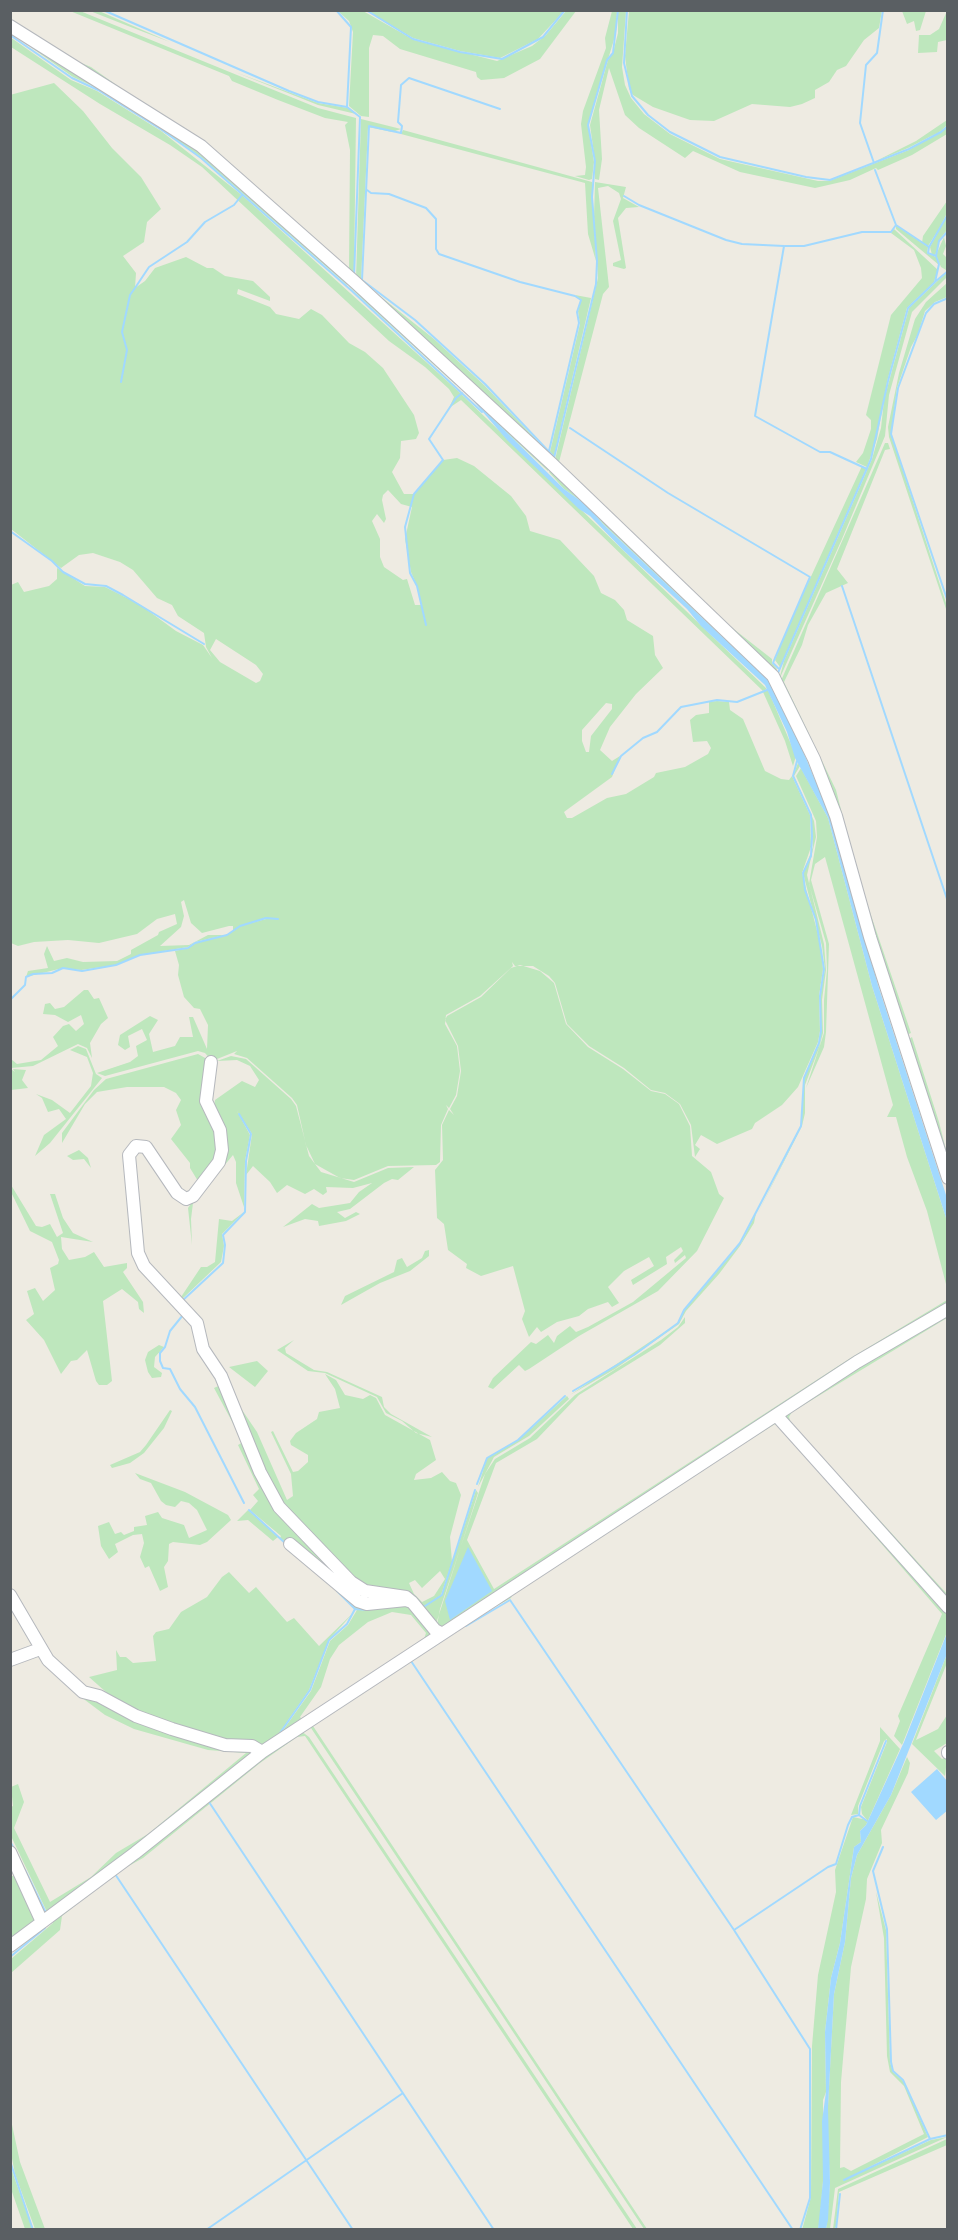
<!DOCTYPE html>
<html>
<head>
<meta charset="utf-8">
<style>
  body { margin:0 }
  #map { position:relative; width:958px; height:2240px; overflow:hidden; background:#eeebe2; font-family:Raleway,sans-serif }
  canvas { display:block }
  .frame { position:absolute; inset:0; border:12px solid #5a5f63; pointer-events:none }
</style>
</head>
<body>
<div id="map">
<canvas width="958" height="2240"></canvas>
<div class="frame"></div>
</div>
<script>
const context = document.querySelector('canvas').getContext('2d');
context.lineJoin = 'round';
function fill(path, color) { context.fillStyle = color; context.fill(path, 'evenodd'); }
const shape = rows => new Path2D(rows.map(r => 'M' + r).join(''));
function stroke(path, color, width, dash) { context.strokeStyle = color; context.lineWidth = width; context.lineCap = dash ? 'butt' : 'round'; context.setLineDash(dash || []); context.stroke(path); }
const green = shape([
  [882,10,879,28,864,40,846,66,837,70,829,82,815,90,815,98,802,104,790,107,752,104,714,121,690,120,653,107,633,95,629,89,625,56,629,11],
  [70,11,80,11,318,108,356,118,354,275,202,145,69,58,91,67,146,106,202,139,349,269,350,150,345,125,348,122,325,118,278,100,232,81,229,76],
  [90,11,99,11,170,42,128,26],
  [338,11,363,11,414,40,497,61,532,46,546,35,566,11,576,11,540,59,504,78,481,80,477,77,476,72,400,49,383,36,373,35,369,48,369,117,361,116,349,106,353,32,349,21],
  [367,11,564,11,538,39,500,58,460,51,413,38],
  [612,11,617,11,616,33,588,125,594,162,592,179,589,180,575,176,585,175,586,167,581,124,583,111,606,48,605,38],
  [618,11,626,11,622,67,625,85,631,98,644,114,670,134,720,159,818,181,829,181,909,150,947,127,947,134,912,155,878,170,876,168,850,180,815,188,740,172,693,151,685,158,639,128,625,115,609,68,599,110,602,159,599,180,595,179,595,161,590,125,608,60,613,53,618,33],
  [902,11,926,11,920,30,916,31,914,21,907,24],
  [947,11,947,40,938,42,937,52,918,53,919,35,930,35,939,29],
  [11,33,200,148,350,281,347,285,201,157,97,88,73,77],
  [10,37,71,80,97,91,161,131,243,196,457,390,767,689,763,691,461,400,449,408,454,397,449,389,425,367,389,341,202,167,170,145,100,104,11,47],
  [235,72,318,103,348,108,356,114,318,105],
  [54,83,83,111,112,148,141,177,161,209,147,222,144,242,123,256,136,273,135,288,145,281,155,268,186,257,207,268,213,268,225,276,253,281,270,297,270,301,238,289,237,294,270,307,276,314,299,319,311,309,322,315,349,343,365,352,383,368,414,415,419,433,416,439,401,441,400,458,392,472,404,494,414,494,443,460,457,458,474,466,511,496,526,516,530,531,560,540,594,576,601,593,615,600,624,610,627,620,653,636,655,655,663,668,636,694,610,727,600,750,612,761,620,756,612,777,568,809,564,812,567,818,572,818,607,798,626,794,654,777,656,773,685,767,708,754,711,748,707,741,693,742,690,720,696,715,709,713,709,702,717,701,729,702,730,710,743,719,765,771,781,779,789,780,792,776,810,815,811,847,802,873,821,946,823,969,819,996,820,1031,818,1042,798,1087,782,1105,755,1123,752,1129,717,1144,701,1135,695,1145,700,1149,695,1157,691,1125,680,1104,665,1093,651,1090,624,1068,589,1046,567,1024,555,983,549,976,533,966,515,966,512,962,513,966,480,996,446,1015,445,1024,457,1046,460,1071,456,1095,449,1108,446,1105,448,1109,441,1125,440,1162,436,1165,388,1166,354,1180,340,1178,315,1164,306,1145,297,1105,292,1098,247,1058,234,1054,237,1051,212,1061,205,1053,198,1051,105,1076,97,1073,130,1062,138,1056,136,1046,147,1040,142,1029,128,1036,130,1047,125,1050,118,1045,120,1035,150,1016,158,1020,149,1034,153,1052,175,1046,180,1037,193,1037,189,1017,193,1017,207,1049,208,1025,200,1009,194,1008,184,997,178,975,179,965,175,951,188,948,196,943,225,935,195,942,188,947,140,955,116,965,81,970,63,968,26,977,28,971,48,968,44,954,47,946,54,961,67,958,83,962,117,961,131,954,131,950,158,935,159,932,177,924,175,914,157,919,137,934,99,943,68,940,34,942,18,946,11,943,11,585,18,582,24,592,49,586,57,579,57,568,85,586,105,587,139,604,176,631,203,645,212,658,206,647,204,633,178,616,172,605,157,598,133,570,120,562,93,553,79,555,61,568,11,529,10,95],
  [388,490,401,504,412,507,405,539,411,572,417,586,421,605,415,605,407,579,403,580,384,567,380,557,380,539,372,521,377,514,384,523,386,519,382,500,383,495],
  [216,639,256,665,263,674,260,681,256,683,220,662,210,650],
  [606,703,612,704,612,709,591,736,589,752,586,752,582,741,582,730],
  [184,900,191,923,202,933,229,926,233,926,233,931,240,926,266,918,279,919,266,919,240,926,227,935,208,935,189,945,160,946,181,927,184,916,181,902],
  [361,119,401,129,392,132,368,127,361,281,434,339,484,385,553,457,356,278],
  [947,120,947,125,941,131,908,148,874,162,916,141],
  [403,130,592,182,596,261,588,234,585,183,401,134],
  [595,182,626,187,623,198,639,207,626,208,618,218,626,268,624,269,613,266,613,263,621,260,613,221,621,199,619,193,608,186,598,188,609,287,603,294,559,462,712,612,772,659,772,663,777,669,775,674,554,464,598,278,594,217],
  [947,201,947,213,939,229,928,246,922,243,923,236],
  [947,215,947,230,940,239,935,256,932,255,930,247],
  [896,225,928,247,927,253,936,257,939,265,896,229],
  [894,229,938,270,934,282,907,308,887,382,877,439,867,467,856,462,863,453,871,429,871,420,866,415,891,315,922,278,921,268,914,250,891,233],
  [944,237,946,246,943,254,947,258,946,270,941,267,936,255],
  [947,272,947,277,912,312,889,395,885,436,842,539,779,680,784,661,872,459,881,428,884,400,909,308],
  [352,282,550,466,548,471,492,419,468,392,455,384,363,300,349,286],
  [947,283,947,297,935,302,925,311,918,334,911,347,897,388,891,434,947,606,947,612,889,437,888,427,899,373,915,319,926,302],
  [575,295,591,298,554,456,550,452,580,324,578,311,581,300],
  [885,443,888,443,890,449,885,450,837,569,848,583,826,593,808,625,802,645,784,682,836,790,859,880,911,1033,904,1036,858,884,780,683],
  [862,466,866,469,780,667,775,660,790,622],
  [552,468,771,677,769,681,603,524,588,506,564,489,549,472],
  [768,690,796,756,793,766,785,741,763,692],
  [798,763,800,766,794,776,814,821,816,837,807,875,824,944,826,970,822,1000,823,1033,819,1048,805,1085,805,1113,802,1126,758,1213,801,1126,804,1078,820,1043,821,1031,820,996,825,969,822,946,803,873,813,847,811,815,793,776],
  [801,768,828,818,872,986,947,1221,947,1288,927,1211,907,1157,896,1117,887,1117,893,1105,825,857,815,864,811,880,829,944,826,1032,824,1047,806,1088,824,1033,824,1000,827,970,826,943,809,884,817,837,816,821,796,776],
  [520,965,540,971,554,983,566,1024,588,1047,623,1069,651,1091,665,1094,679,1104,690,1126,692,1156,711,1172,719,1194,724,1198,697,1251,658,1291,579,1336,529,1369,525,1371,519,1365,493,1389,488,1387,493,1378,531,1342,536,1344,548,1335,554,1343,557,1336,570,1326,576,1332,588,1327,633,1302,686,1258,685,1255,675,1263,674,1260,683,1251,681,1247,666,1257,667,1264,633,1285,631,1280,654,1266,649,1257,624,1271,608,1287,619,1303,612,1307,608,1302,588,1309,579,1316,557,1322,541,1332,537,1327,529,1337,522,1319,525,1311,513,1266,481,1276,466,1268,467,1264,448,1250,444,1224,437,1218,435,1170,443,1160,442,1125,449,1110,454,1115,450,1109,457,1096,461,1071,458,1046,445,1020,447,1016,481,997,511,968],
  [84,990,88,990,94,999,99,998,108,1018,101,1024,90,1043,92,1058,87,1048,78,1044,33,1066,11,1068,11,1059,17,1064,41,1060,58,1046,53,1037,63,1026,69,1024,76,1031,84,1024,81,1015,68,1022,55,1015,43,1014,45,1004,50,1003,55,1009,64,1007],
  [912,1037,939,1122,947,1154,947,1167,906,1041],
  [78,1046,86,1049,96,1074,102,1078,50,1143,35,1156,44,1135,66,1119,59,1109,48,1112,42,1098,36,1094,52,1100,70,1113,91,1086,93,1073,87,1057,70,1050],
  [198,1054,207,1059,205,1092,220,1150,201,1186,190,1168,190,1163,171,1139,181,1125,176,1110,181,1100,176,1093,164,1087,127,1087,97,1092,85,1104,62,1143,62,1133,94,1090,106,1079],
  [231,1056,246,1059,291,1099,296,1106,309,1156,321,1172,354,1182,388,1168,414,1167,398,1180,392,1179,384,1183,350,1209,337,1212,345,1218,356,1212,360,1214,346,1221,319,1226,318,1221,305,1219,283,1227,312,1204,319,1208,350,1203,359,1192,372,1183,353,1188,326,1187,327,1192,323,1195,314,1189,305,1194,287,1185,277,1193,270,1182,253,1166,246,1175,252,1134,237,1111,250,1135,245,1161,244,1207,236,1183,236,1162,233,1155,193,1203,191,1219,192,1245,188,1208,220,1162,209,1093,214,1106,215,1100,242,1081,255,1087,259,1080,250,1066,237,1060,217,1061],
  [11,1069,15,1072,13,1069,26,1070,22,1080,28,1088,11,1090],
  [79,1150,88,1158,91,1168,84,1159,73,1160,67,1156],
  [11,1185,36,1226,42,1227,50,1224,57,1237,63,1233,50,1194,55,1194,63,1218,73,1233,93,1242,61,1237,62,1249,69,1260,85,1257,94,1252,104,1267,127,1263,127,1268,123,1272,143,1302,144,1313,139,1309,138,1302,122,1289,103,1301,112,1381,107,1385,99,1385,96,1381,87,1350,77,1360,71,1361,61,1374,44,1340,26,1320,34,1314,27,1291,35,1288,43,1301,55,1290,50,1268,58,1264,59,1260,52,1242,30,1231,11,1192],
  [244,1212,222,1234,224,1246,221,1262,181,1300,200,1317,197,1321,179,1300,201,1267,207,1267,215,1262,219,1219,232,1221],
  [756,1213,754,1223,740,1246,719,1274,686,1311,679,1324,615,1369,570,1395,678,1323,684,1310,741,1243],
  [429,1250,429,1256,410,1271,380,1283,341,1305,345,1296,394,1272,397,1260,402,1258,407,1267,422,1258,425,1251],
  [947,1300,947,1306,440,1628,437,1625,440,1609,485,1474,495,1459,530,1438,575,1395,661,1340,678,1327,685,1317,685,1323,660,1345,579,1395,537,1439,496,1463,467,1540,494,1589,849,1359],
  [947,1312,947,1318,792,1412,789,1417,791,1423,947,1594,947,1600,786,1417,786,1413],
  [294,1340,285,1348,286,1353,314,1370,327,1372,382,1397,384,1407,391,1414,432,1437,416,1433,402,1421,386,1413,377,1397,325,1373,308,1371,277,1350],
  [159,1345,164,1347,155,1357,154,1367,162,1373,161,1377,152,1378,148,1372,145,1360,148,1352],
  [257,1361,268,1371,255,1387,229,1367],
  [224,1370,240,1407,257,1432,287,1500,293,1496,291,1474,271,1432,273,1431,293,1472,298,1471,308,1462,308,1455,291,1445,290,1441,296,1433,317,1419,319,1412,340,1408,335,1389,325,1374,336,1380,345,1395,363,1399,370,1395,376,1398,385,1415,430,1440,436,1460,416,1474,414,1480,431,1478,442,1472,450,1481,456,1483,461,1495,450,1537,452,1562,441,1595,425,1606,442,1595,476,1490,478,1493,435,1627,423,1610,365,1590,280,1506,220,1373],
  [440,1571,445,1579,434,1596,422,1602,414,1594,409,1583,415,1580,422,1588],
  [223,1384,258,1473,287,1518,350,1584,364,1592,405,1598,408,1600,367,1603,359,1600,282,1538,358,1602,367,1605,406,1601,412,1603,434,1633,431,1638,263,1749,253,1744,235,1745,215,1740,137,1714,116,1703,115,1700,89,1677,117,1670,116,1650,120,1657,126,1657,133,1663,156,1661,153,1636,156,1632,169,1629,181,1612,207,1597,222,1577,229,1572,249,1593,256,1587,287,1622,294,1618,319,1646,354,1612,329,1640,309,1690,280,1732,281,1733,311,1691,330,1641,348,1625,357,1610,374,1610,401,1604,413,1608,401,1602,374,1609,355,1609,286,1543,280,1538,281,1536,250,1510,258,1501,253,1495,259,1489,238,1445,243,1442,214,1388],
  [392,1612,411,1615,426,1633,424,1639,302,1719,300,1717,321,1687,330,1659,339,1645,368,1622],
  [567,1396,569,1399,529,1436,494,1457,478,1487,487,1458,518,1440],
  [170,1410,172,1411,164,1428,144,1453,130,1463,112,1468,110,1465,140,1452,146,1445],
  [774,1421,783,1425,947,1611,947,1632,902,1745,894,1736,900,1721,898,1716,942,1614,779,1425,775,1424,709,1466,707,1463],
  [701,1467,704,1470,512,1595,511,1598,453,1630,313,1726,647,2229,644,2229,309,1725,311,1723],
  [135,1473,185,1492,228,1515,231,1520,207,1542,200,1545,173,1542,169,1544,168,1561,164,1567,168,1587,160,1591,149,1566,145,1568,140,1557,144,1543,142,1534,133,1535,115,1544,118,1552,109,1559,101,1546,98,1526,109,1522,115,1534,121,1532,124,1535,134,1531,134,1527,147,1525,145,1516,158,1512,162,1518,184,1525,189,1538,207,1530,197,1510,189,1503,181,1501,175,1507,166,1505,161,1501,151,1483,140,1479],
  [248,1510,278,1537,273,1541,248,1520,237,1521],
  [35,1652,45,1661,119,1709,257,1750,42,1919,11,1850,11,1844,45,1914,47,1912,11,1836,11,1807,13,1806,11,1787,18,1784,24,1802,14,1828,50,1902,91,1877,116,1853,148,1834,246,1753,208,1750,134,1729,105,1715,77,1694,52,1672],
  [947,1654,947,1663,916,1740,938,1729,947,1715,947,1743,934,1751,942,1759,946,1757,947,1759,945,1776,912,1744],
  [880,1727,900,1749,866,1825,860,1831,861,1842,854,1847,840,1943,831,1978,825,2032,826,2092,823,2100,823,2181,820,2219,818,2229,802,2230,811,2197,812,2046,818,1975,836,1892,835,1870,853,1817,867,1820,862,1814,861,1807,887,1742,887,1739,884,1741,858,1806,858,1814,851,1815,880,1741],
  [301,1731,309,1737,637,2229,633,2229,305,1736,297,1737,260,1763,143,1858,116,1873,62,1916,60,1930,11,1973,11,1959,53,1923,52,1919,258,1761],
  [907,1757,910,1763,908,1773,881,1830,882,1843,867,1879,866,1899,851,1967,841,2082,840,2168,844,2167,851,2171,924,2134,904,2086,890,2072,887,2056,884,1938,876,1892,886,1930,890,2062,893,2072,904,2082,928,2137,842,2181,931,2140,947,2137,835,2188,830,2229,826,2230,830,2183,827,2124,834,1994,845,1942,851,1878,857,1855,891,1795],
  [11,1876,15,1876,36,1919,11,1941],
  [11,2120,20,2162,45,2229,35,2229,15,2174,11,2153],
  [947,2139,947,2145,839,2192,836,2227,833,2229,838,2189],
  [11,2165,13,2174,33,2229,25,2229,11,2189]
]);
const water = shape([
  [464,390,564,489,588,506,603,524,769,681,790,720,833,823,878,985,947,1198,947,1221,872,986,828,818,795,758,787,732,765,685,701,626,687,609,623,550,590,516,579,509,507,440],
  [468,1547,492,1591,450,1620,445,1601],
  [947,1633,947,1654,891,1795,857,1855,851,1878,845,1942,834,1994,828,2108,830,2183,828,2220,826,2229,818,2229,823,2181,822,2121,826,2092,825,2032,831,1978,840,1943,854,1847,861,1842,860,1831,866,1825,904,1742],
  [937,1769,947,1781,948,1810,936,1820,911,1792]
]);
const stream = shape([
  [103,10,289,91,318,102,347,107],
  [336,10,351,27,347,107,360,117,354,277],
  [366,10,413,39,460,52,502,59,543,37,565,10],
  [627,10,624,63,632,96,648,115,670,132,720,157,806,177,830,180,909,149,941,132,948,126],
  [10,35,72,78,98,90,162,130,201,158,352,291,482,412],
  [500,109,409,78,401,85,398,122,402,126,401,133,369,126,362,280,415,320,485,384,554,457],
  [874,163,860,123,866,65,877,53,883,10],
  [875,170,896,225,929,247],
  [367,190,371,193,389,194,426,208,436,219,436,249,439,254,520,282,575,296,581,300,577,312,579,323,549,451],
  [624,196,639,205,726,240,742,244,784,246,755,416,820,452,830,452,867,469],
  [785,246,804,246,862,232,891,232,896,225],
  [936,256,939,241,948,231],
  [936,281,948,271],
  [948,298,934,304,926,313,898,388,891,434,948,602],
  [121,382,127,350,122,332,130,295,135,288,149,267,187,242,205,222,234,205,242,195],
  [570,428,668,493,810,577,775,658,773,663,778,668],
  [554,458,596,284,597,261,592,197,595,161,588,125,607,60,613,53,618,10],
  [10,531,52,561,63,572,85,584,106,586,123,595,204,644],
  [842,586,948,902],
  [426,625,417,586,410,573,405,527,414,494,443,460,429,439,456,398,462,393],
  [777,675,871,459,888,381,908,308,935,282,939,264,936,256,928,253,929,247,948,214],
  [612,774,621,756,643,738,657,732,681,707,717,700,737,702,767,690],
  [10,1000,25,985,26,977,33,974,52,973,63,968,82,971,116,965,140,955,188,948,195,943,227,935,240,926,266,918,278,919],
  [182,1301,223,1263,225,1245,223,1235,245,1212,246,1161,251,1134,239,1114],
  [183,1315,170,1331,165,1347,160,1353,160,1361,163,1368,170,1369,180,1389,195,1407,244,1503],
  [573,1391,634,1355,678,1323,684,1310,740,1243,801,1126,804,1078,819,1043,821,1031,820,996,824,969,816,920,805,890,803,873,811,856,812,836,811,815,793,776,797,761],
  [477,1484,487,1458,518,1440,565,1396],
  [249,1510,285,1543],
  [337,1591,355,1609,369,1610],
  [425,1606,442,1595,475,1490],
  [466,1626,510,1600,734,1930,810,2049,810,2198,800,2230],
  [434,1646,453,1632],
  [411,1661,793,2230],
  [280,1733,310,1690,329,1640,347,1624,355,1609],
  [209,1802,494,2230],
  [867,1821,859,1815,860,1806,886,1741],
  [10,1841,14,1849],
  [883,1847,873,1871,887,1929,891,2062,893,2071,903,2080,930,2139],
  [25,1870,46,1913],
  [115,1874,353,2230],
  [734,1930,828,1867,836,1864,848,1825,852,1817,859,1815],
  [10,1957,45,1928],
  [10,2161,33,2230],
  [844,2180,930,2139,948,2135],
  [206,2230,403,2093],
  [836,2230,840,2194]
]);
const minor = shape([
  [10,26,201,146,356,283,552,464,773,676,814,759,836,816,870,937,948,1178],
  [211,1062,206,1101,220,1130,222,1150,219,1162,193,1196,186,1199,177,1193,146,1147,136,1146,129,1155,138,1253,144,1266,197,1323,203,1349,221,1376,260,1472,279,1507,351,1582,365,1591,406,1597,412,1602],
  [776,1415,948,1607],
  [290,1544,358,1601,367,1604,406,1600,412,1602,435,1630,441,1633],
  [10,1595,48,1660,83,1692,99,1696,136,1716,172,1729,225,1745,252,1746,262,1752],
  [10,1660,40,1649],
  [948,1752,948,1753],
  [10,1852,42,1922],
  [10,1946,135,1853,262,1752,857,1362,948,1309]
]);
fill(green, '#bee7bd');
fill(water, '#a1d9ff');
stroke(stream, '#a1d9ff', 2);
stroke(minor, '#b5b8bd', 14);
stroke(minor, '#fff', 12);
</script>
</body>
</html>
